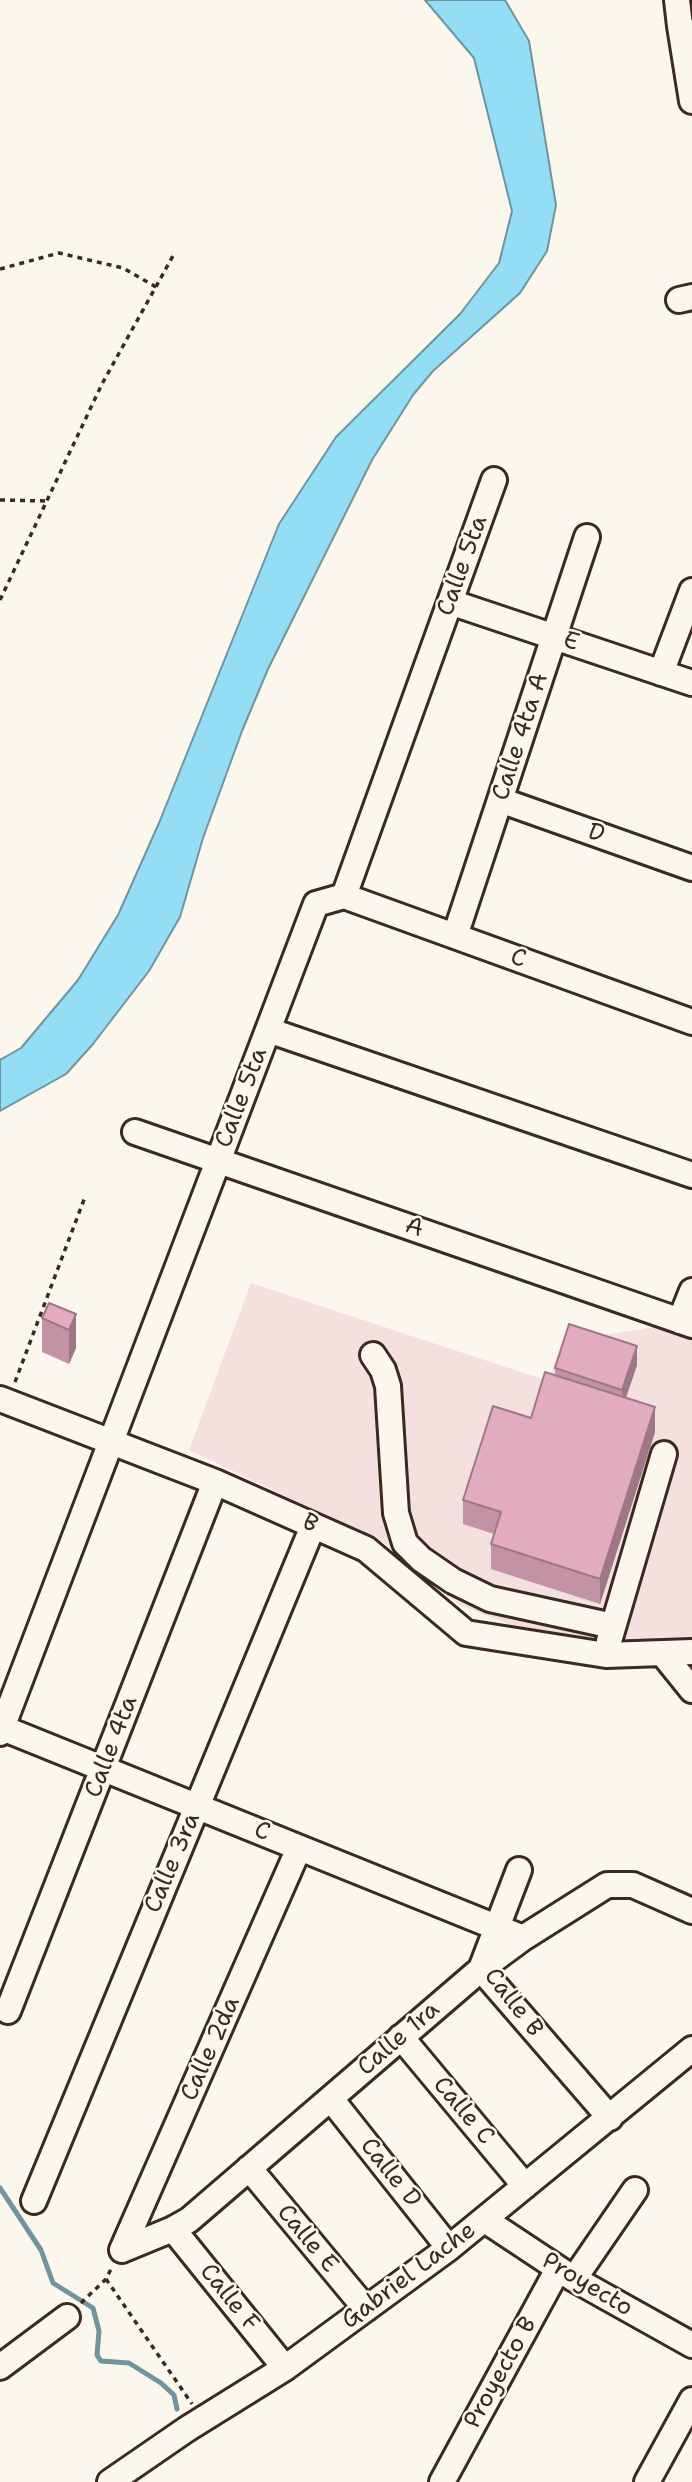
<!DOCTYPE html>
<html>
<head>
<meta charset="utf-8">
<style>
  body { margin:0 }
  canvas { display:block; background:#fbf7ec }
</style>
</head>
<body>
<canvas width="692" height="2482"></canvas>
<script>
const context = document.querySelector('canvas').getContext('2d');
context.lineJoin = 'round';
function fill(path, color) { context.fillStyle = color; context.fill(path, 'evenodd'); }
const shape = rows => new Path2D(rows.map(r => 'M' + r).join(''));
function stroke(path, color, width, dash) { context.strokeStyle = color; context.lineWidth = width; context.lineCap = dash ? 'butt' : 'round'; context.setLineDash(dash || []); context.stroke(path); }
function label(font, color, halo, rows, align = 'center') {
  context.font = font + ' "Shantell Sans",sans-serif'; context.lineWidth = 5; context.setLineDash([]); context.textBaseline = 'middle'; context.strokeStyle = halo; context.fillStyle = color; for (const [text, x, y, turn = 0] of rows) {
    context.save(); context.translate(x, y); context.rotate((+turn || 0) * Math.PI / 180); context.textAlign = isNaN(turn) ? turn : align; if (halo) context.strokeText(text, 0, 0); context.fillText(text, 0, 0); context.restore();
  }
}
const built = shape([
  [251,1283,548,1381,562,1342,666,1325,692,1337,692,1638,632,1645,546,1639,460,1605,392,1547,189,1450]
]);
const water = shape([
  [425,0,505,0,529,41,556,205,547,251,520,293,433,371,413,395,372,460,268,669,242,731,203,838,180,917,149,971,93,1044,66,1074,0,1111,0,1060,21,1048,78,980,118,915,159,823,279,524,336,437,460,314,499,263,512,211,474,58,425,0]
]);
const stream = shape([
  [0,2188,41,2250,53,2283,93,2308,99,2331,97,2355,101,2361,129,2363,161,2383,174,2395,177,2409]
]);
const path = shape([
  [0,269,59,253,123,268,156,287],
  [0,500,47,501],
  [0,600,102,384,174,254],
  [15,1382,85,1197],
  [106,2279,192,2404],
  [81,2303,106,2279,112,2267]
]);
const minor = shape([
  [677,0,680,26,691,34],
  [680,26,692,101],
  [679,300,692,297],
  [450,602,692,683],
  [661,673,692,591],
  [500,800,692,868],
  [344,896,692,1022],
  [455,936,587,537],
  [268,1030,692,1175],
  [135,1132,692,1325],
  [680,1321,692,1291],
  [373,1355,383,1370,388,1386,396,1513,405,1543,421,1559,453,1581,490,1599,613,1626],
  [0,1399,215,1482,366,1549,466,1633,606,1655,692,1652],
  [609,1641,664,1454],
  [663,1654,692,1690],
  [0,1727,523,1938],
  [0,1733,316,904,344,896,494,480],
  [519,1870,481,1969,610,2118],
  [8,2011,215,1482],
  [401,2037,525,2186],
  [331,2099,449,2248],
  [249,2168,366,2309],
  [34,2201,313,1526],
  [485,2220,574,2279,692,2345],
  [173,2229,285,2368],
  [122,2250,173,2229,189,2220,481,1969,523,1938,607,1885,633,1885,692,1911],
  [122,2250,299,1848],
  [574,2279,635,2190],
  [0,2367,67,2317],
  [110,2482,187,2429,285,2368,449,2248,692,2049],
  [442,2482,558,2269],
  [647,2482,692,2400]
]);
const wall = shape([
  [76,1314,76,1348,69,1364,42,1352,42,1318],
  [637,1365,626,1398,655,1432,600,1604,491,1569,491,1544,494,1534,463,1524,463,1500,531,1418,555,1376,555,1368]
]);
const shadedWall = shape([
  [76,1314,76,1348,69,1364,69,1330],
  [637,1346,637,1365,622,1409,622,1390],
  [655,1407,655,1432,600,1604,600,1579]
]);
const building = shape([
  [49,1303,76,1314,69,1330,42,1318,49,1303],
  [569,1324,637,1346,622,1390,555,1368,569,1324],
  [545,1372,655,1407,600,1579,491,1544,501,1512,463,1500,493,1406,531,1418,545,1372]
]);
const streetNames = [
  ["Calle 5ta",463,566,-70],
  ["E",571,642,19],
  ["Calle 4ta A",521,737,-72],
  ["D",596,834,19],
  ["C",518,959,20],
  ["Calle 5ta",242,1098,-69],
  ["A",414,1228,19],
  ["B",310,1524,24],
  ["Calle 4ta",112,1747,-69],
  ["C",262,1832,22],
  ["Calle 3ra",173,1863,-67],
  ["Calle B",513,2003,52],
  ["Calle 1ra",399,2039,-41],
  ["Calle 2da",211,2049,-66],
  ["Calle C",463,2111,50],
  ["Calle D",390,2173,51],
  ["Calle E",307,2239,50],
  ["Gabriel Lache",409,2276,-37],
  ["Proyecto",587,2285,31],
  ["Calle F",229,2298,51],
  ["Proyecto B",501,2373,-61]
];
fill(built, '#f4e0de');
fill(water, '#93ddf5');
stroke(water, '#70959f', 2);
stroke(stream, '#70959f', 5);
stroke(minor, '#3b2a1e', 30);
stroke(path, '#3b2a1e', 3.5, [5, 5]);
stroke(minor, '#fbf7ec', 24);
fill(wall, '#c293a4');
fill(shadedWall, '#9e7886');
fill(building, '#e2abbf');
stroke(building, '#9e7886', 2);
label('24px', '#3b2a1e', '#fbf7ec', streetNames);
</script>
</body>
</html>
